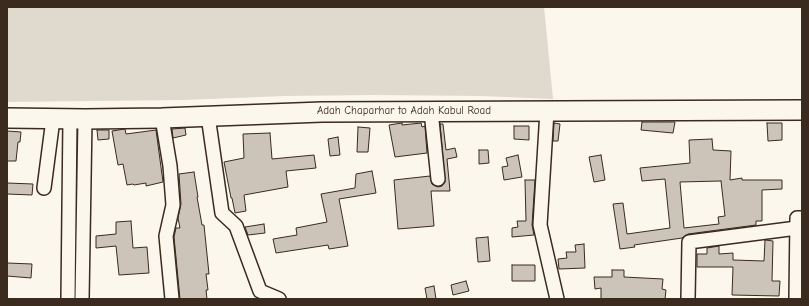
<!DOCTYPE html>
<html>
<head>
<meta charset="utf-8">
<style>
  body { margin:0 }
  #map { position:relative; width:809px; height:306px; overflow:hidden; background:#fbf7ec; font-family:"Comic Neue",sans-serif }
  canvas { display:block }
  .frame { position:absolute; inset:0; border:8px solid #3b2a1e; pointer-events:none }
</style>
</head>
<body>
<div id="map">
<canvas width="809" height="306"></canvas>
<div class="frame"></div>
</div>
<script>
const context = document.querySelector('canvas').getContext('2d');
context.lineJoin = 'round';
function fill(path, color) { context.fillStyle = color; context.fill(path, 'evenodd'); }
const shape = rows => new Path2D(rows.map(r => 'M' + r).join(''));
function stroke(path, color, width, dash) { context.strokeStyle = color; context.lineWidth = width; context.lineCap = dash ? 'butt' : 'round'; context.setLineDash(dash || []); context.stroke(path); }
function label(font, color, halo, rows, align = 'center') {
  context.font = font + ' "Comic Neue",sans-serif'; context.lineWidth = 4; context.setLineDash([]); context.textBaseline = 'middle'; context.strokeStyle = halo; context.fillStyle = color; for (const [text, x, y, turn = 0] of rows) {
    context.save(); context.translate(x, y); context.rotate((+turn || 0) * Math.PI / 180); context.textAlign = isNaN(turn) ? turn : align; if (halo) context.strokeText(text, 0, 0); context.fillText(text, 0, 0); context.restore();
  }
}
const green = shape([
  [7,7,544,7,553,99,482,96,374,95,285,96,183,100,7,102]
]);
const building = shape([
  [642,122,675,122,673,133,641,130,642,122],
  [402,123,402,125,421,123,422,127,425,126,427,153,395,157,389,125,402,123],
  [554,123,560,124,558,141,553,141,554,123],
  [767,123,782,123,782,140,768,141,767,123],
  [440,124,443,124,446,150,455,148,457,157,447,159,450,191,431,191,434,226,398,229,394,180,430,176,432,184,438,187,442,186,445,182,440,124],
  [514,126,529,126,529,140,514,139,514,126],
  [358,127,370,128,368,152,357,152,358,127],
  [185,128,186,135,173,138,172,129,185,128],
  [125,129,126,134,156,130,163,182,146,186,146,183,134,185,133,184,127,185,123,164,118,165,112,131,125,129],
  [97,130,109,130,109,139,98,140,97,130],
  [7,131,21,132,20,142,18,142,16,161,7,161,7,131],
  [270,133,272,159,314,155,316,168,286,171,288,187,244,195,246,211,235,213,232,198,231,198,224,162,244,158,243,134,270,133],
  [338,137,340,155,330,156,328,139,338,137],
  [712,139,713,150,731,151,730,180,742,178,742,180,782,180,782,189,762,190,762,221,756,221,756,225,688,234,682,238,634,245,635,247,620,249,613,204,623,203,627,234,670,228,665,179,642,181,640,168,690,163,689,140,712,139],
  [721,181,725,216,718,217,719,224,684,228,680,182,721,181],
  [479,150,488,150,489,163,479,164,479,150],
  [518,155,522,177,504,180,502,167,508,166,506,158,518,155],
  [601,155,605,180,594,182,589,157,601,155],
  [372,171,376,193,339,199,348,246,329,249,328,245,276,253,273,239,297,235,296,228,327,222,321,194,355,188,356,174,372,171],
  [194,172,198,197,197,197,202,225,204,225,209,274,206,274,208,290,206,290,207,299,180,299,174,237,176,228,180,228,178,218,181,204,179,174,194,172],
  [525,180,535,180,532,225,534,235,512,237,512,228,518,227,517,221,526,221,525,180],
  [7,183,33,184,32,195,7,194,7,183],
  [131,221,133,248,147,247,149,273,119,275,116,246,96,248,96,236,116,234,116,222,131,221],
  [264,224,265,233,248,235,245,227,264,224],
  [488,237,490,261,478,262,476,238,488,237],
  [765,240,773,241,772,281,780,281,779,296,732,295,733,267,697,267,697,254,707,254,707,248,719,246,719,254,733,253,733,260,764,261,765,240],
  [584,244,585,268,559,269,558,259,567,258,566,252,576,252,575,245,584,244],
  [7,263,32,264,31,278,7,276,7,263],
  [512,265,535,265,535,281,512,281,512,265],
  [612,270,624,270,624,277,663,279,662,289,666,290,665,299,601,299,601,288,595,289,594,277,612,277,612,270],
  [466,281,469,291,453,295,451,285,466,281],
  [434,286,436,299,427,299,425,288,434,286]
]);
const street = shape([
  [431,111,438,179],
  [547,111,540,225,557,299],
  [208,116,222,213,236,226,260,291,279,299],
  [162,118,170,166,173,205,166,236,172,299],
  [44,188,53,119],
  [68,299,70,119],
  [82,299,85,119],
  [688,299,689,242,797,228],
  [796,299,797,218,802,218]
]);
const secondary = shape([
  [7,118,85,119,162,118,322,112,802,110]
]);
const streetNames = [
  ["Adah Chaparhar to Adah Kabul Road",404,111]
];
fill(green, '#dfd9ce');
fill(building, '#ccc4b9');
stroke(building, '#3b2a1e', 1);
stroke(street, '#3b2a1e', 16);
stroke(secondary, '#3b2a1e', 22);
stroke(street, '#fbf7ec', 13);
stroke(secondary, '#fbf7ec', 19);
label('11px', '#3b2a1e', '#fbf7ec', streetNames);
</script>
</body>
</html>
